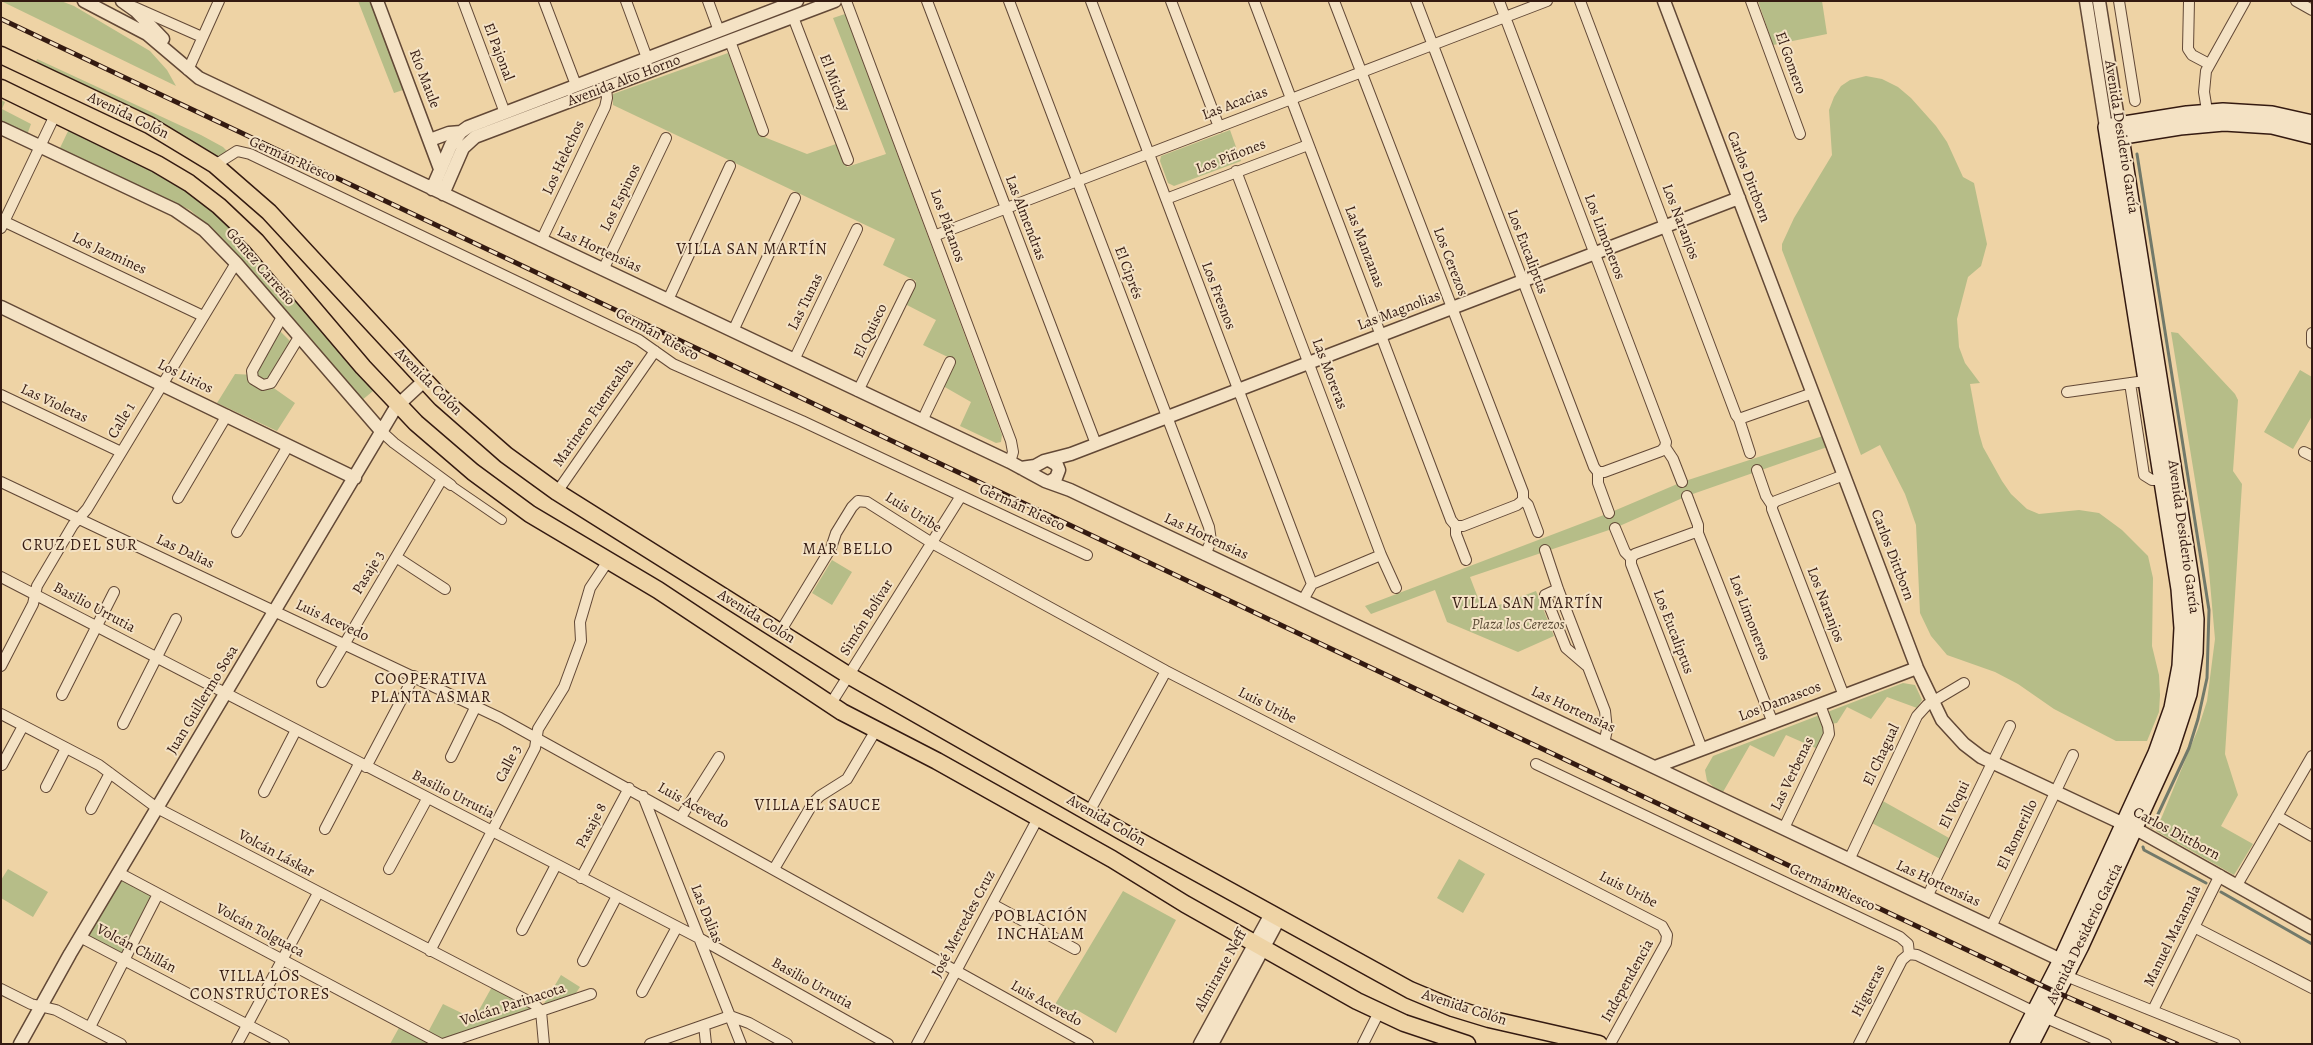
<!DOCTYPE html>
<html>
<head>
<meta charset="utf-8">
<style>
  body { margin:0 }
  #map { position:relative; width:2313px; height:1045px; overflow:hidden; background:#eed3a5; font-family:Alegreya,serif }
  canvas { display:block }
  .frame { position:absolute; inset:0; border:2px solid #341a11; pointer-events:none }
</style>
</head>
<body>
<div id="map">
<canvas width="2313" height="1045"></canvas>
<div class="frame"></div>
</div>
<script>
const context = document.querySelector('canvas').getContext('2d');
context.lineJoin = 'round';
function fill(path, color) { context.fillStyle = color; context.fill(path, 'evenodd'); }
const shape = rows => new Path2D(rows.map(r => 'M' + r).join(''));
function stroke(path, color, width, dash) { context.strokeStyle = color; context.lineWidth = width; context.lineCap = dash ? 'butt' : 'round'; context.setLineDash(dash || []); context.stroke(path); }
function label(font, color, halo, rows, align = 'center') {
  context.font = font + ' Alegreya,serif'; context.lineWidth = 4; context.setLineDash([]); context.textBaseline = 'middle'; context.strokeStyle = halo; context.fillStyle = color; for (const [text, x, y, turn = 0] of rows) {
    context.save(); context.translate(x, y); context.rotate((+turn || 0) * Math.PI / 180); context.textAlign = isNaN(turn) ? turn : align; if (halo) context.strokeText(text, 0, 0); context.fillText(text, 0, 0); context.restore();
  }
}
const green = shape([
  [1,1,61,1,74,6,150,51,167,70,176,86],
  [358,1,370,1,403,90,394,93],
  [1758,1,1822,1,1827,34,1773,45],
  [845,14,1002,435,1001,442,996,443,960,426,971,402,943,386,956,361,923,345,936,320,905,304,916,281,883,265,895,239,613,105,613,94,728,53,759,135,807,154,836,144,847,167,886,154,833,18],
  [37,59,201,135,223,147,228,152,215,159,35,65],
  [1866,76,1882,79,1898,87,1911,98,1936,126,1947,142,1963,177,1974,183,1987,244,1981,266,1968,277,1957,319,1959,347,1965,363,1980,383,1970,384,1979,433,1983,447,2002,481,2011,494,2027,509,2039,514,2079,510,2099,513,2122,530,2148,556,2153,578,2152,646,2159,675,2160,695,2159,712,2147,741,2116,741,2054,709,2018,684,1995,672,1947,655,1931,636,1920,613,1916,525,1905,494,1880,445,1861,455,1782,250,1782,244,1794,218,1832,155,1829,110,1834,97,1841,86,1850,80],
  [1,100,5,102,2,109,31,124,27,135,1,122],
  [70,127,172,179,220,213,241,234,373,391,361,401,223,239,190,210,59,150],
  [1230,130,1241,161,1174,186,1168,183,1160,161,1161,156],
  [280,331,291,342,268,384,295,403,277,431,217,403,235,374,255,375],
  [2171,332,2178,333,2235,394,2238,400,2233,471,2242,484,2225,754,2238,795,2221,826,2253,844,2234,875,2156,831,2198,729,2207,701,2215,639,2208,560],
  [2300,370,2312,377,2312,416,2293,449,2264,432],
  [1829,434,1833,445,1687,496,1615,528,1470,577,1483,611,1536,591,1554,636,1518,652,1447,622,1435,590,1371,614,1365,606,1609,513,1682,482],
  [832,560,852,572,832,605,812,593],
  [1903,683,1915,685,1922,700,1917,708,1887,697,1871,719,1847,707,1837,723,1830,724,1818,749,1786,735,1774,757,1750,745,1723,792,1718,791,1707,781,1705,770,1713,756],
  [1881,800,1958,843,1948,863,1870,822],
  [1459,859,1485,874,1463,913,1437,898],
  [8,869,48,892,33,917,1,898,1,880],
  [120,876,155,895,123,957,83,936],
  [1123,891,1176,920,1116,1033,1077,1010,1051,1011],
  [561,975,580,987,572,999,542,1007],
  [493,985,536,1009,443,1042,427,1034,443,1004,474,1019],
  [401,1024,438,1044,390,1044]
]);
const stream = shape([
  [2137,154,2209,610,2207,678,2198,719,2189,748,2152,827],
  [2143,847,2144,850,2206,883],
  [2221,892,2312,944]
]);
const pedestrian = shape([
  [451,485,502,520]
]);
const minor = shape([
  [463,1,505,113],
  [544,1,576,85],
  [626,1,647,58],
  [708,1,719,31],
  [846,1,1011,441,1013,452,1010,462],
  [927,1,1096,444],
  [1009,1,1209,527,1211,541,1205,555],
  [1091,1,1312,584,1303,600],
  [1171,1,1219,127],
  [1254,1,1451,520,1456,526,1456,534,1466,560],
  [1334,1,1523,492,1523,500,1528,505,1538,532],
  [1416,1,1594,467,1598,472,1598,483,1609,513],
  [1499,1,1666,442,1665,447,1673,459,1682,482],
  [1580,1,1736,415,1739,419,1750,453],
  [1751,1,1800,134],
  [2119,1,2135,101],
  [2189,1,2188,49,2192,55,2209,64],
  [2296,1,2312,10],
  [134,7,202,37],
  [793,17,848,160],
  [730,41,763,131],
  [188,70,219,1],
  [2208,117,2204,92,2206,71,2245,1],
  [215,165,237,151,250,154,639,340,673,364,802,421,1087,555],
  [1236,171,1381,555,1396,588],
  [1166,199,1308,145],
  [1,220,203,316],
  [1,228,56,113],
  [935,237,939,234,1547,1],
  [541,241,605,107,607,98,606,88],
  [603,270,666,138],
  [668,300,730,166],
  [282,317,252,371,253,379,263,385,271,383,299,337],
  [733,331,795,198],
  [2312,333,2312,343],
  [794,360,857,229],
  [2130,383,2144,475,2152,480,2168,480],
  [858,391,910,285],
  [2067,392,2152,380],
  [1,395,121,452],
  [1739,419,1813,393],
  [922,421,950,362],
  [382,432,394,443,451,485],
  [2304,452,2312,456],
  [1757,470,1766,496,1772,505,1772,509,1844,696],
  [1598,472,1604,472,1661,451,1665,447],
  [1,482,500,718,1088,1044],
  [557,492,655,351],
  [1687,496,1698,525,1698,533,1773,723],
  [178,498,227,415],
  [1772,505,1776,501,1844,475],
  [1456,526,1463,526,1517,505,1523,500],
  [1615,528,1625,552,1631,558,1631,564,1702,749],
  [237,532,288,446],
  [1545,550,1558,589,1605,711,1607,730,1604,743],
  [396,557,445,589],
  [1631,558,1635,554,1693,533,1698,533],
  [1,577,699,938,888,1044],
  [1312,584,1381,555],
  [1558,589,1545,595,1566,648,1587,666],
  [780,632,831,548,836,533,852,507,858,501,867,502,932,543,1166,671,1662,926,1667,935,1666,943,1610,1044],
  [1,666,33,604,37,586,73,525,87,509,236,263],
  [322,682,442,479],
  [62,695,114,592],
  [830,705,961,496],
  [1,714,99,765,157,808,534,1004,541,1011,544,1044],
  [123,724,176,619],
  [451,757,476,706],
  [1536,764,1900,937,1908,944,1909,954],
  [2,765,23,726],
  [366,767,414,676],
  [46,787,66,748],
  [264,792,296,730],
  [643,796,741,1044],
  [91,809,110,773],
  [1089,812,1166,671],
  [2277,816,2312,836],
  [681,817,719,757],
  [1784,828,1829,734,1828,726,1820,705],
  [325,829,359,764],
  [1849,860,1917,716,1927,705,1964,683],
  [389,869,427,799],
  [774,869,813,803,820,796,847,779,876,730],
  [119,873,441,1044],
  [581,878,629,788],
  [2237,885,2312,756],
  [1927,897,2010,726],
  [992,904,1075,949],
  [1991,927,2073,755],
  [2194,927,2312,988],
  [522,930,556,865],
  [80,937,284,1044],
  [430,951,535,748,538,729,564,687,581,641,580,622,590,588,608,561],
  [1909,954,1917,955,2053,1021,2106,1044],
  [583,961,617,896],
  [2066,976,2235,1044],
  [1,989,31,1004,56,1010,121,1044],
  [642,992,677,927],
  [2153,1010,2220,875],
  [704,1025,706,1044],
  [90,1027,158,894],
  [237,1044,318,893],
  [443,1044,591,994],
  [650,1044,730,1016,749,1023,787,1044],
  [917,1044,1038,818],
  [1363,1044,1379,1012],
  [1859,1044,1902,960,1909,954]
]);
const tertiary = shape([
  [84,1,147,34,199,78,1010,462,1045,481,1070,490,2061,960],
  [122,1,136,11,163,39],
  [377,1,440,169],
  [1664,1,1917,668,1942,720,1964,744,1981,757,2143,833,2312,928],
  [2086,1,2106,127],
  [2099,1,2119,125],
  [1,128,175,210,204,230,236,263,382,432],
  [430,140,449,133,461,132],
  [432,189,451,145,461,132,468,127,797,1],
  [443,194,463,148,475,137,835,1],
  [1,307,355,478],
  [1021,468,1035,466,1044,461,1071,454,1739,198],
  [1049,482,1056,478,1059,470,1057,465,1049,460],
  [1655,767,1917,668],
  [20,1044,70,954,393,412,398,405,424,381],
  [1200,1044,1271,914],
  [1212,1044,1279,919]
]);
const secondary = shape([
  [2111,138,2180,127,2224,123,2272,126,2312,136],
  [2018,1044,2061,960,2156,753,2172,708,2180,666,2182,628,2179,589,2106,127,2187,114,2223,111,2272,114,2312,123],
  [2031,1044,2081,946,2171,749,2189,694,2195,653,2196,619,2191,579,2119,125]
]);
const primary = shape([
  [1,55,149,125,215,165,269,212,441,398,506,455,557,492,848,675,1123,832,1410,990,1453,1008,1489,1019,1599,1044],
  [1,88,157,164,189,183,219,206,256,241,363,367,416,423,473,472,530,514,658,590,842,712,937,761,1112,859,1185,904,1357,1001,1404,1023,1467,1044]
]);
const rail = shape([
  [1,19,2058,993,2177,1044]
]);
const streetNames = [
  ["El Pajonal",498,52,69],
  ["El Gomero",1790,63,70],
  ["Río Maule",424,79,69],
  ["Avenida Alto Horno",624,81,-21],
  ["El Michay",834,83,69],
  ["Las Acacias",1235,104,-21],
  ["Avenida Colón",128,116,26],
  ["Avenida Desiderio García",2121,137,81],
  ["Los Piñones",1231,157,-21],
  ["Los Helechos",564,158,-65],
  ["Germán Riesco",292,160,24],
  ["Carlos Dittborn",1748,177,69],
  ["Los Espinos",621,198,-64],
  ["Las Almendras",1025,218,69],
  ["Los Naranjos",1680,222,69],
  ["Los Plátanos",947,226,70],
  ["Los Limoneros",1604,237,69],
  ["Las Manzanas",1364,247,69],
  ["Las Hortensias",599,250,25],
  ["Los Eucaliptus",1527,252,69],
  ["Los Jazmines",109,254,25],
  ["Los Cerezos",1450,262,69],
  ["Gómez Carreño",260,267,49],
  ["El Ciprés",1128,273,69],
  ["Los Fresnos",1218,296,69],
  ["Las Tunas",806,302,-64],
  ["Las Magnolias",1399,311,-21],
  ["El Quisco",871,331,-64],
  ["Germán Riesco",657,335,29],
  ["Las Moreras",1329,374,69],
  ["Los Lirios",185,377,26],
  ["Avenida Colón",428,382,45],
  ["Las Violetas",54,404,25],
  ["Marinero Fuentealba",594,413,-55],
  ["Calle 1",122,421,-59],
  ["Germán Riesco",1022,508,25],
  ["Luis Uribe",913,513,32],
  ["Las Hortensias",1206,537,25],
  ["Avenida Desiderio García",2183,537,82],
  ["Las Dalias",185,552,25],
  ["Carlos Dittborn",1892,555,69],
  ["Pasaje 3",369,573,-59],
  ["Los Naranjos",1825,605,69],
  ["Basilio Urrutia",94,608,28],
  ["Avenida Colón",756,617,32],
  ["Simón Bolívar",867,618,-58],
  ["Los Limoneros",1749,618,69],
  ["Luis Acevedo",332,621,25],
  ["Los Eucaliptus",1673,632,69],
  ["Juan Guillermo Sosa",203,700,-59],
  ["Los Damascos",1780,702,-21],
  ["Luis Uribe",1267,706,27],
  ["Las Hortensias",1573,710,25],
  ["El Chagual",1882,755,-65],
  ["Calle 3",509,764,-63],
  ["Las Verbenas",1793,774,-64],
  ["Basilio Urrutia",453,795,27],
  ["El Voqui",1955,805,-64],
  ["Luis Acevedo",693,806,29],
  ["Avenida Colón",1106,821,30],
  ["Pasaje 8",592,826,-62],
  ["Carlos Dittborn",2176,834,28],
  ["El Romerillo",2018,835,-65],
  ["Volcán Láskar",276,854,28],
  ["Las Hortensias",1938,884,25],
  ["Germán Riesco",1832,888,25],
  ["Luis Uribe",1628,890,27],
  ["Las Dalias",706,914,68],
  ["José Mercedes Cruz",964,924,-62],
  ["Volcán Tolguaca",260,931,28],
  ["Avenida Desiderio García",2085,934,-64],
  ["Manuel Matamala",2173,936,-64],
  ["Volcán Chillán",136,949,28],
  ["Almirante Neff",1221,971,-61],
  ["Independencia",1628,981,-61],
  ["Basilio Urrutia",812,984,29],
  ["Higueras",1869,991,-63],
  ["Luis Acevedo",1046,1004,29],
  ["Volcán Parinacota",513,1005,-18],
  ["Avenida Colón",1464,1008,18]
];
const parkNames = [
  ["Plaza los Cerezos",1518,625]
];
const neighbourhoodNames = [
  ["VILLA SAN MARTÍN",752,250],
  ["CRUZ DEL SUR",80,546],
  ["MAR BELLO",848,550],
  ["VILLA SAN MARTÍN",1528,604],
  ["COOPERATIVA",431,680],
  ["PLANTA ASMAR",431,698],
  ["VILLA EL SAUCE",818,806],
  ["POBLACIÓN",1041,917],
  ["INCHALAM",1041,935],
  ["VILLA LOS",260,977],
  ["CONSTRUCTORES",260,995]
];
fill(green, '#b6bd88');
stroke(stream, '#71796a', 3);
stroke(pedestrian, '#624836', 10);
stroke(minor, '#624836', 12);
stroke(tertiary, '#624836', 15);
stroke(secondary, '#341a11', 18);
stroke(primary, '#341a11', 19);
stroke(pedestrian, '#f4e2c4', 8);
stroke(minor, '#f4e2c4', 10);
stroke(tertiary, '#f4e2c4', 12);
stroke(secondary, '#f4e2c4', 15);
stroke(primary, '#eed3a5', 16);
stroke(rail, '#341a11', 5);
stroke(rail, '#f4e2c4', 3, [9]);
label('15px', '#341a11', '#f4e2c4', streetNames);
label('italic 15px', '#5b4b35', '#f4e2c4', parkNames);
context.letterSpacing = '1px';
label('16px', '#341a11', '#f4e2c4', neighbourhoodNames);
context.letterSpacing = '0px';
</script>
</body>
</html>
